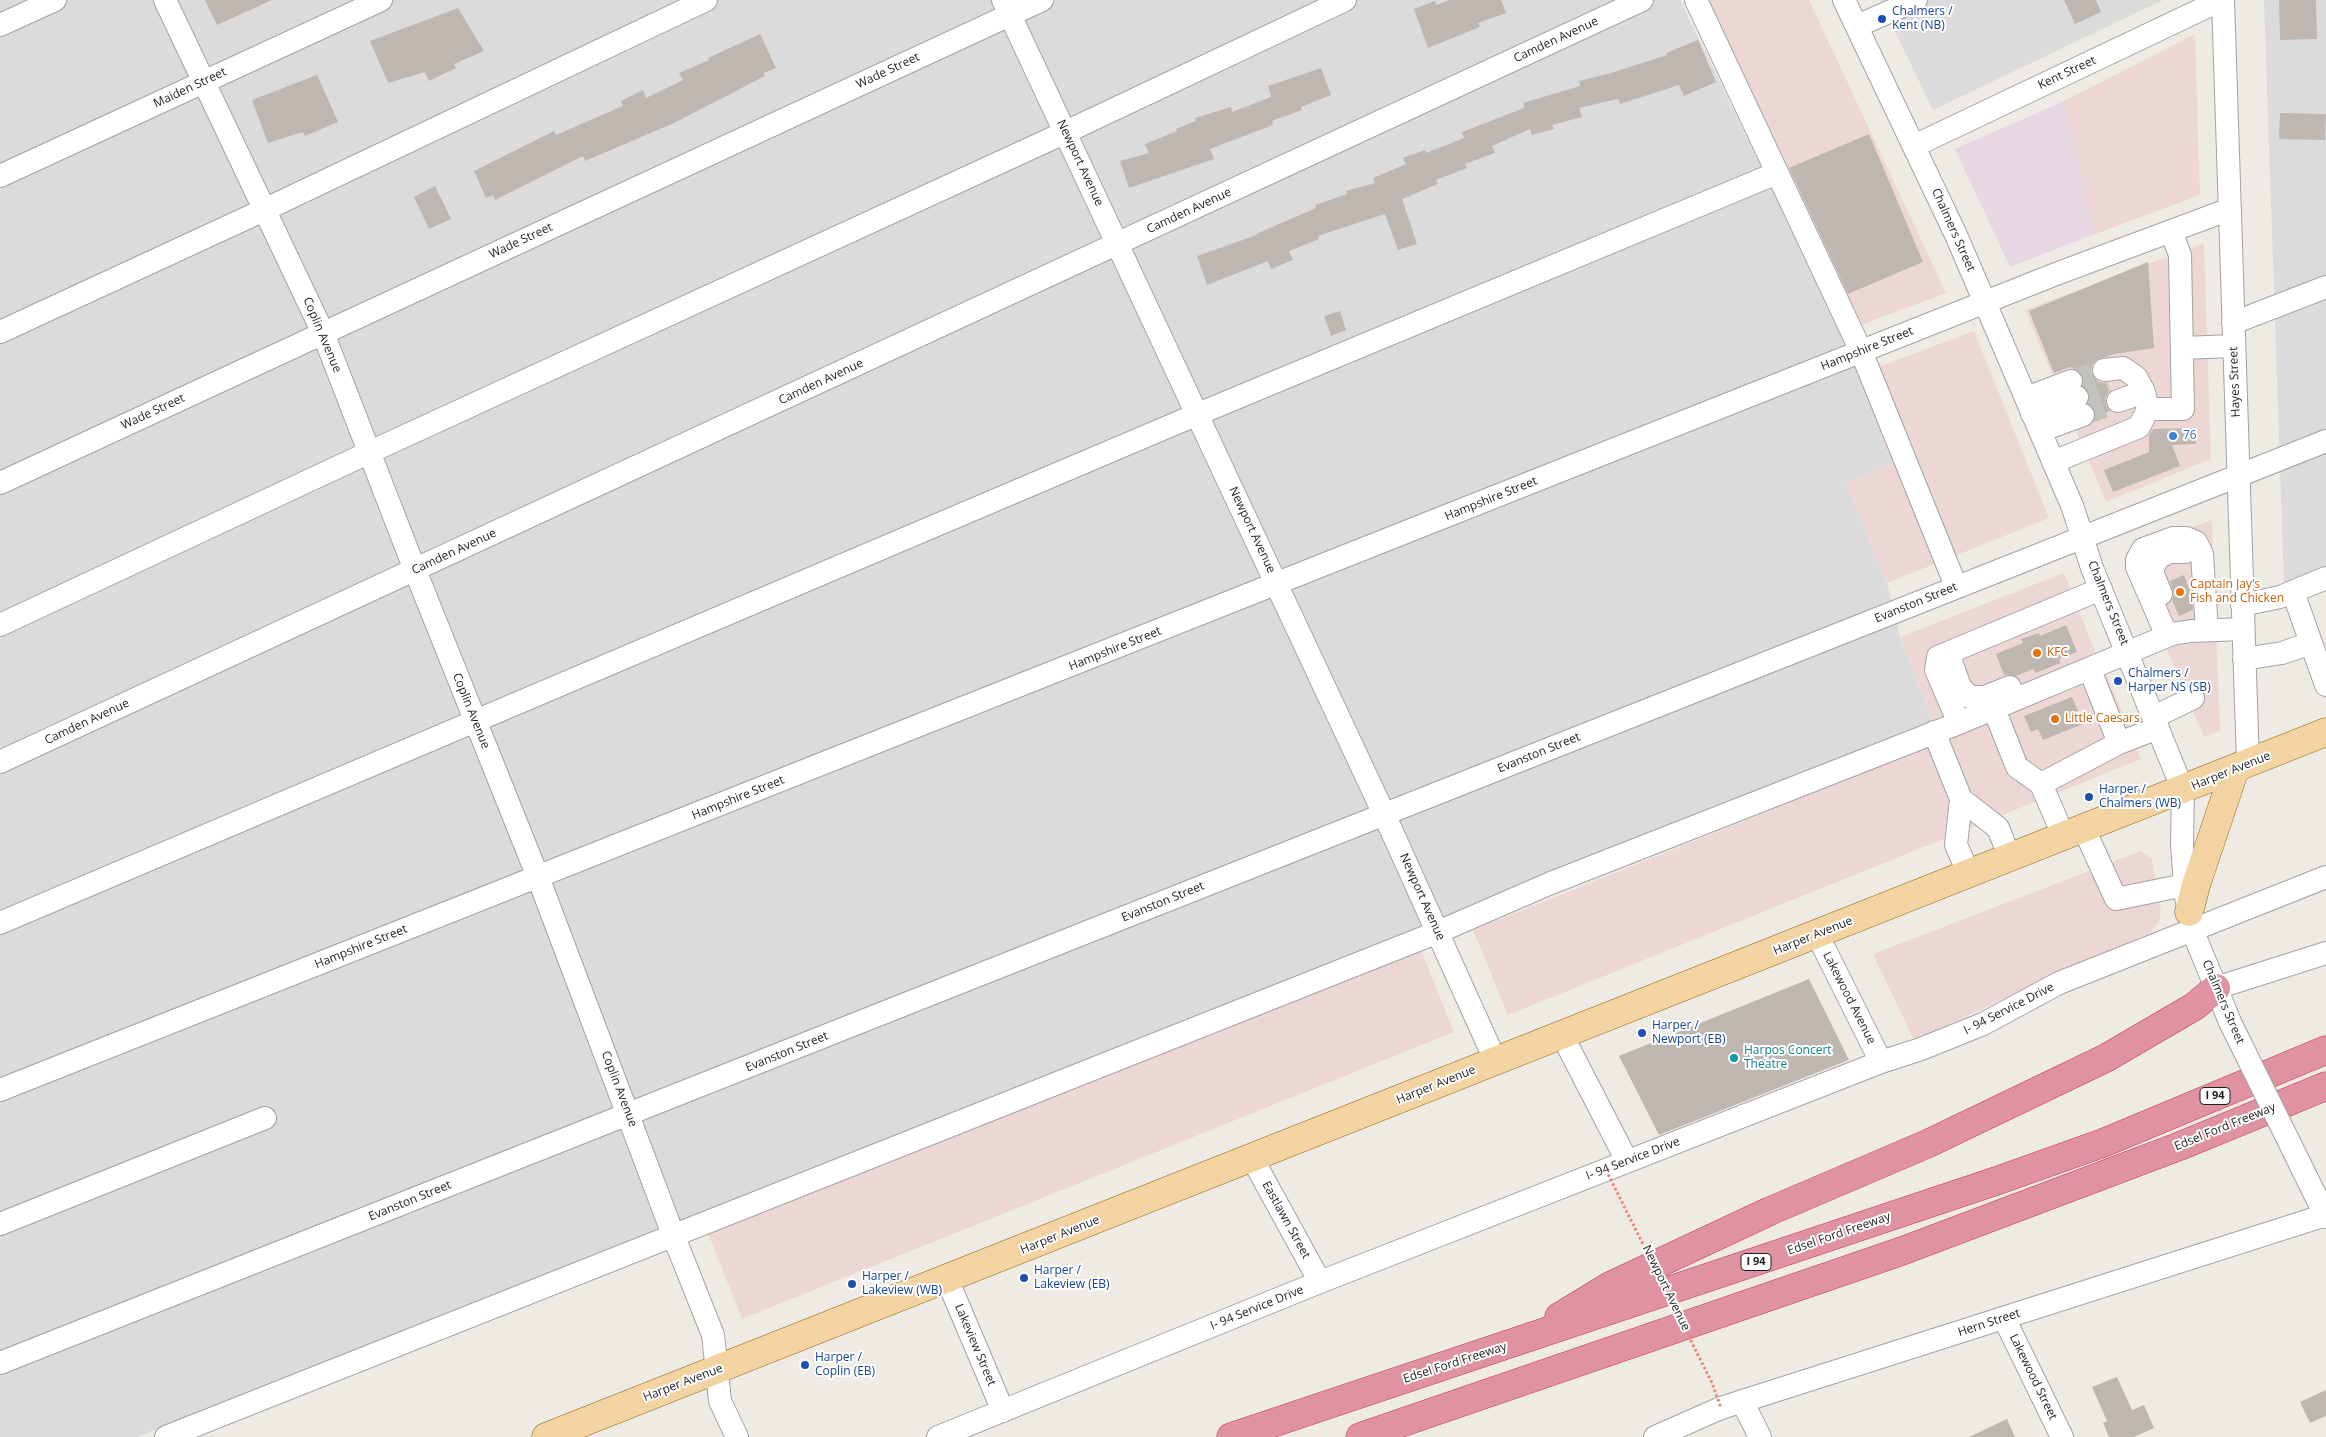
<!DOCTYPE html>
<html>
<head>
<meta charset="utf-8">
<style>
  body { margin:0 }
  canvas { display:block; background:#eeebe4 }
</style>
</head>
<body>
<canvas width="2326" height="1437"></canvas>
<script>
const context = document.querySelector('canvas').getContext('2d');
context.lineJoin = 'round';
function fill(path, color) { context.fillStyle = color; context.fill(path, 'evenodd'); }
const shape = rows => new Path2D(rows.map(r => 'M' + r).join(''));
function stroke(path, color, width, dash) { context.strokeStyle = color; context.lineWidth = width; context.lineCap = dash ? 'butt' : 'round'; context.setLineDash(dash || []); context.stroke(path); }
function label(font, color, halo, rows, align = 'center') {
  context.font = font + ' "Open Sans",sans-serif'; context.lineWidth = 4; context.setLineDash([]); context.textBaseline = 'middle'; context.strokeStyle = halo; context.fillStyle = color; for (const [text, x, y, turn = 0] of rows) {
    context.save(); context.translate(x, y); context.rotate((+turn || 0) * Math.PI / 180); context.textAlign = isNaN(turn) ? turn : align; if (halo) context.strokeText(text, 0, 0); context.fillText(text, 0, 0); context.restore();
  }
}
const residential = shape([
  [0,0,1680,0,1841,331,1893,464,1846,483,1887,583,1900,637,1934,724,137,1437,0,1437],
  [1880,0,2163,0,1933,110],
  [2264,0,2326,0,2326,568,2284,584]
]);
const commercial = shape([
  [1706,0,1809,0,1946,293,1858,326],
  [2195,34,2200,195,2095,234,2064,101],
  [2204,243,2211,459,2106,502,2025,310],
  [1974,331,2049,518,1887,583,1846,483,1892,464,1857,375],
  [2212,520,2220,731,2204,737,2125,552],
  [2064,573,2098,659,1934,724,1900,637],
  [2107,675,2141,759,1508,1015,1473,930],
  [2141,851,2152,859,2161,911,2159,922,2151,932,1914,1040,1873,954],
  [1419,945,1454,1032,742,1319,707,1231]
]);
const industrial = shape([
  [2064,101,2095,234,2010,267,1955,149]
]);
const building = shape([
  [205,0,272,0,217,25],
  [1450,0,1501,0,1506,13,1478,23,1480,27,1428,48,1414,9,1435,1,1436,5],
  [2064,0,2096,0,2101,12,2075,24],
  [2279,0,2316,0,2317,39,2280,40],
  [458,8,484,51,454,64,456,68,429,81,425,72,388,83,370,41],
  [760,34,776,68,764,73,765,76,674,123,585,161,583,156,495,200,493,195,486,198,474,171,554,131,556,135,623,106,621,101,643,90,646,98,683,80,679,73,709,60,708,58],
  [1698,40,1716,82,1684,96,1679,85,1620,104,1618,99,1579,108,1582,117,1552,125,1554,129,1532,135,1530,129,1492,146,1495,153,1465,164,1467,168,1436,180,1438,184,1402,199,1417,244,1398,250,1385,214,1318,236,1319,239,1289,251,1293,260,1271,269,1268,261,1207,285,1197,256,1257,235,1256,234,1316,208,1315,205,1347,194,1346,191,1375,183,1373,178,1406,164,1403,158,1425,150,1426,153,1464,138,1462,132,1524,108,1523,103,1580,86,1579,81,1611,73,1667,55,1666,53],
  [1321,68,1331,95,1301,107,1302,110,1272,121,1273,125,1210,149,1214,159,1129,188,1120,161,1149,153,1145,144,1177,131,1176,129,1196,121,1195,118,1231,107,1232,112,1271,97,1268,86],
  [317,75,338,122,305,136,303,132,268,143,252,100],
  [2280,113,2326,114,2325,140,2279,139],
  [1869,134,1923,262,1848,294,1789,168],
  [435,186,451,219,429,229,414,197],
  [2148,262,2154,348,2115,354,2096,360,2092,365,2091,372,2098,382,2106,383,2109,391,2105,398,2106,405,2110,411,2096,417,2095,410,2088,403,2089,393,2083,386,2083,377,2080,371,2070,367,2054,373,2029,311],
  [1340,311,1346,330,1331,336,1324,316],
  [2196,428,2196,444,2172,445,2180,466,2113,492,2104,470,2149,452,2149,435,2153,429],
  [2184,575,2191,594,2193,610,2179,616,2172,600,2174,595,2170,581],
  [2066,625,2077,652,2059,659,2061,663,2035,673,2033,669,2016,676,2004,675,1996,654,2023,643,2021,639,2039,633,2040,636],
  [2072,697,2083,724,2043,740,2038,729,2031,732,2024,716],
  [1809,979,1849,1060,1659,1135,1619,1056],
  [2117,1377,2132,1410,2144,1405,2154,1428,2134,1437,2109,1437,2103,1423,2107,1421,2092,1387],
  [2326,1390,2326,1416,2310,1423,2300,1402],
  [2007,1419,2015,1437,1969,1437]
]);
const minorTunnel = shape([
  [2071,381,2104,370],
  [2077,397,2109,386],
  [2083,415,2118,401]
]);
const minor = shape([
  [165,0,323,333,415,570,538,877,674,1237,713,1335,720,1401,737,1437],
  [1003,0,1384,814,1496,1062],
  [1696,0,1861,351,1956,586],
  [1844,0,1956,235,2073,508,2092,568,2183,790,2182,845,2186,897,2196,939,2230,1022],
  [2223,0,2248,764],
  [0,25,55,0],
  [1857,26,1916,0],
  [1914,146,2221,0],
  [0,176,381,0],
  [2233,323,2326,287],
  [0,332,264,210,706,0],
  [2182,348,2234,346],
  [2026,398,2071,381],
  [2118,401,2144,392],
  [2148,409,2183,409,2180,255,2171,231],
  [2032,414,2077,397],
  [2040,431,2083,415],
  [2053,462,2139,427,2148,409,2144,392,2136,377,2123,368,2104,370],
  [0,483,1042,0],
  [2293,592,2326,685],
  [2161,594,2153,574,2153,567,2159,557,2170,552,2185,552],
  [2242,605,2280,597,2326,578],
  [0,625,370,452,1066,132,1345,0],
  [2167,636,2137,567,2137,560,2143,549,2173,538,2186,538,2196,542,2202,554,2207,630],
  [1948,653,1960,687,1970,697,1985,697,2010,687],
  [2244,659,2282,653,2311,643],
  [1994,709,2017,767,2041,784],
  [2154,717,2193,698],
  [1959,723,1936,670,1938,657,2101,589],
  [1934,732,1961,799,1956,845,1969,874],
  [2119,743,2158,728],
  [0,762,1642,0],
  [1961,799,1998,828,2010,858],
  [2084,829,2116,899,2185,885],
  [2064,837,2041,784,2119,743,2090,670],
  [0,923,1198,414,1777,173],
  [1817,934,1881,1062],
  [2216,988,2326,953],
  [1562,1035,1627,1161],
  [0,1090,2056,274,2230,209],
  [1252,1158,1320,1282],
  [2300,1164,2326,1217],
  [0,1224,265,1118],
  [947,1279,1003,1411],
  [2004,1318,2062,1437],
  [0,1363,2326,441],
  [1742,1401,1760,1437],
  [166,1437,1438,932,1551,883,1959,723,2172,634,2191,631,2243,629],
  [938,1437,1320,1282,1881,1062,1921,1049,1983,1024,2059,983,2326,877],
  [1655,1437,1721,1408,2326,1215]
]);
const major = shape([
  [2189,912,2196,885,2235,769],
  [546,1437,2326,732]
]);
const highway = shape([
  [1559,1317,1610,1286,1770,1211,1927,1144,2106,1058,2195,1006,2216,988],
  [1231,1437,1999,1180,2103,1143,2326,1050],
  [1360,1437,1902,1251,2180,1146,2326,1086]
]);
const pathBridge = shape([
  [1606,1170,1712,1383,1721,1408]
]);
const minorBridge = shape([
  [2230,1022,2300,1164]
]);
const markers = [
  [1882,19,5,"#1a4fb4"],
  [2173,436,5,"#3f7fe0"],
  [2180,592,5,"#e8710a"],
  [2037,653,5,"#e8710a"],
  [2118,681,5,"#1a4fb4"],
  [2055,719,5,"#e8710a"],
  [2089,797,5,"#1a4fb4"],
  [1642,1033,5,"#1a4fb4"],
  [1734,1058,5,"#0f9aa8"],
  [1024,1278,5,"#1a4fb4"],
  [852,1284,5,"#1a4fb4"],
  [805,1365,5,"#1a4fb4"]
];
const shields = [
  [2215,1096,30],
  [1756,1262,30]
];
const shieldNames = [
  ["I 94",2215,1096],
  ["I 94",1756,1262]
];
const transitNames = [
  ["Chalmers /",1892,12],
  ["Kent (NB)",1892,26],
  ["Chalmers /",2128,674],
  ["Harper NS (SB)",2128,688],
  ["Harper /",2099,790],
  ["Chalmers (WB)",2099,804],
  ["Harper /",1652,1026],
  ["Newport (EB)",1652,1040],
  ["Harper /",1034,1271],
  ["Lakeview (EB)",1034,1285],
  ["Harper /",862,1277],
  ["Lakeview (WB)",862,1291],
  ["Harper /",815,1358],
  ["Coplin (EB)",815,1372]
];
const streetNames = [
  ["Camden Avenue",1556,40,-25],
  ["Wade Street",888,71,-25],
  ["Kent Street",2067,73,-25],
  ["Maiden Street",190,88,-25],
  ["Newport Avenue",1080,163,65],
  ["Camden Avenue",1189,211,-25],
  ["Chalmers Street",1953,230,66],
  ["Wade Street",521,241,-25],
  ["Coplin Avenue",322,335,67],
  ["Hampshire Street",1867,349,-22],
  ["Camden Avenue",821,382,-25],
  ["Hayes Street",2235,382,-92],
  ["Wade Street",153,412,-25],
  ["Hampshire Street",1491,499,-22],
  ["Newport Avenue",1252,530,65],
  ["Camden Avenue",454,552,-25],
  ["Evanston Street",1916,603,-22],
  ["Chalmers Street",2108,603,68],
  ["Hampshire Street",1115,649,-22],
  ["Coplin Avenue",471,711,68],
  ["Camden Avenue",87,722,-25],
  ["Evanston Street",1539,753,-22],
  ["Harper Avenue",2231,771,-22],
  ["Hampshire Street",738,798,-22],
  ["Newport Avenue",1422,897,66],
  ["Evanston Street",1163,902,-22],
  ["Harper Avenue",1813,936,-22],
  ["Hampshire Street",361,947,-22],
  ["Lakewood Avenue",1849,998,63],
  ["Chalmers Street",2223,1002,67],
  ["I- 94 Service Drive",2009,1009,-27],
  ["Evanston Street",787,1052,-22],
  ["Harper Avenue",1436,1085,-22],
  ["Coplin Avenue",619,1089,69],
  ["Edsel Ford Freeway",2225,1127,-22],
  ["I- 94 Service Drive",1633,1159,-21],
  ["Evanston Street",410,1201,-22],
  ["Eastlawn Street",1286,1220,61],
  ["Edsel Ford Freeway",1839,1234,-19],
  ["Harper Avenue",1060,1235,-22],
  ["Newport Avenue",1666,1288,64],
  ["I- 94 Service Drive",1257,1308,-22],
  ["Hern Street",1989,1323,-18],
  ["Lakeview Street",975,1345,67],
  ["Edsel Ford Freeway",1455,1363,-18],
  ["Lakewood Street",2033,1377,64],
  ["Harper Avenue",683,1383,-21]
];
const shopNames = [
  ["76",2183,436]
];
const foodNames = [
  ["Captain Jay's",2190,585],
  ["Fish and Chicken",2190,599],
  ["KFC",2047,653],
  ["Little Caesars",2065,719]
];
const cultureNames = [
  ["Harpos Concert",1744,1051],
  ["Theatre",1744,1065]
];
fill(residential, '#dcdbdb');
fill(commercial, '#edd7d5');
fill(industrial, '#e6d7e3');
fill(building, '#beb7b1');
stroke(minorTunnel, '#c4c2bc', 22, [22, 11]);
stroke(minor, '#a2a2a2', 24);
stroke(major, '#8b640c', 29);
stroke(highway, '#cb3363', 29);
stroke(minor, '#fff', 22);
stroke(major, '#f4d3a3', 28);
stroke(highway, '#df929f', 28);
stroke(minorBridge, '#a2a2a2', 24, []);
stroke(pathBridge, '#ee8575', 3, [2.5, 2.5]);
stroke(minorBridge, '#fff', 22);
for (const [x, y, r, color] of markers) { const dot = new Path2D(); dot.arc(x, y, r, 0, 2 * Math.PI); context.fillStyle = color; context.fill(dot); stroke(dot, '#fff', 2); }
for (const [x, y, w] of shields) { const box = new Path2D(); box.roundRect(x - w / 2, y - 8.5, w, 17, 4); context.fillStyle = '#fff'; context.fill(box); stroke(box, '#1e1e1e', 1); }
label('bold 11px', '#1e1e1e', null, shieldNames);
label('12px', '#164399', '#fff', transitNames, 'left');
label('12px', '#1e1e1e', '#fff', streetNames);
label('12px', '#366cbe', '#fff', shopNames, 'left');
label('12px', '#c56008', '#fff', foodNames, 'left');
label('12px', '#0d838f', '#fff', cultureNames, 'left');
</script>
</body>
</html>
